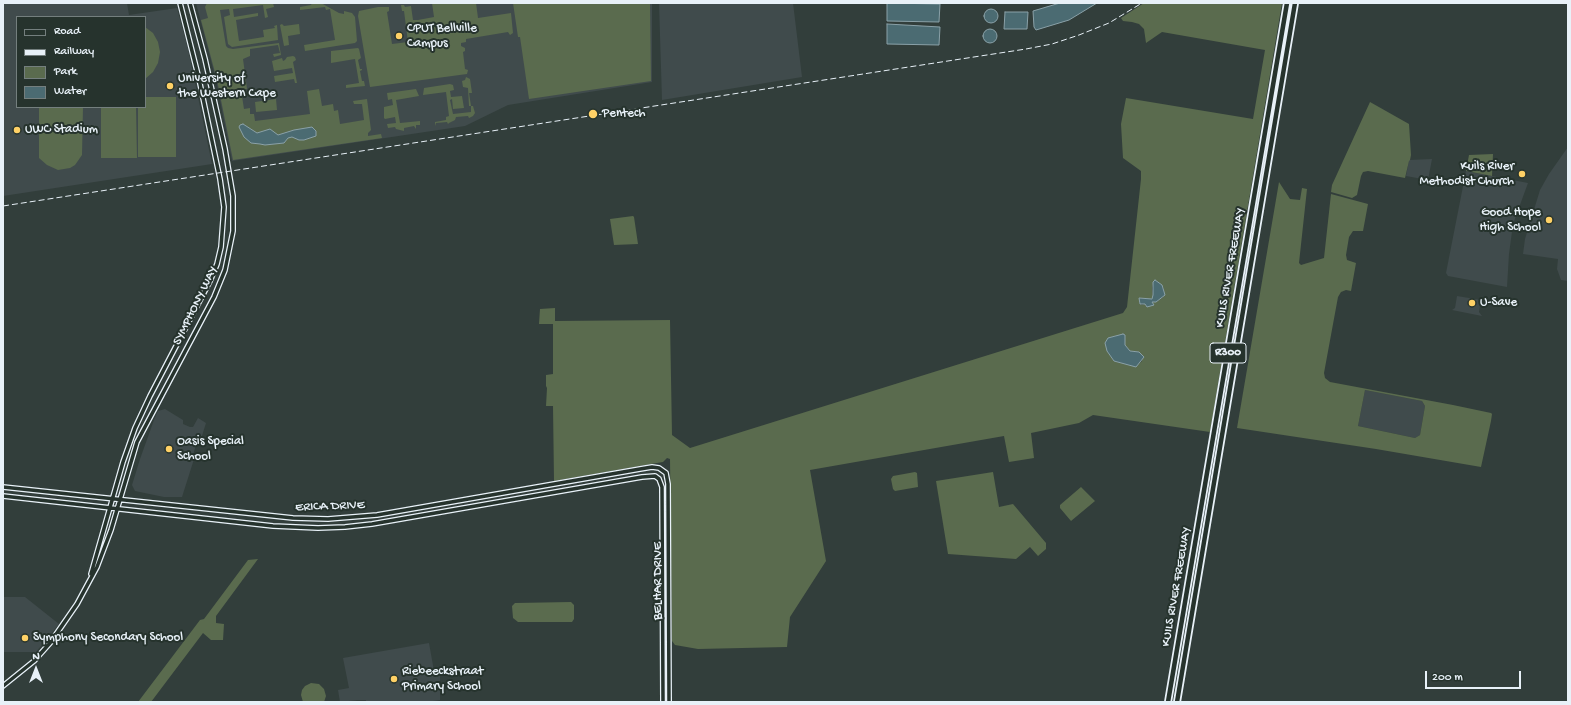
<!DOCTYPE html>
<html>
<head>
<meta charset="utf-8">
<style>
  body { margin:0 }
  #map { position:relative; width:1571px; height:705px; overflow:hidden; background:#323e3b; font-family:"Gochi Hand",sans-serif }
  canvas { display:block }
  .frame { position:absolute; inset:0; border:4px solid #e8f1f8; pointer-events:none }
  .legend { position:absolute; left:16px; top:16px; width:130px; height:92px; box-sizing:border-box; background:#26332d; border:1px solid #747f7e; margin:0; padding:5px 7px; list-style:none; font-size:12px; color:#e8f1f8 }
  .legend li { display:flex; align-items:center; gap:8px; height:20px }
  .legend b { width:20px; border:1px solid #747f7e }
  .north { position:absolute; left:16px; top:649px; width:40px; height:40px; -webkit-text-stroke:3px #26332d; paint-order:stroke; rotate:0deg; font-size:11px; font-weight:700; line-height:16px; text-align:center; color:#e8f1f8 }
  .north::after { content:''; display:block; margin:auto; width:14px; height:18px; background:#e8f1f8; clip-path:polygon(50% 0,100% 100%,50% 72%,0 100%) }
  .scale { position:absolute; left:1425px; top:671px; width:96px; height:18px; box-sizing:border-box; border:2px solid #e8f1f8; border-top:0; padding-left:5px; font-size:12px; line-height:14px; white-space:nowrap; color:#e8f1f8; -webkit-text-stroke:3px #26332d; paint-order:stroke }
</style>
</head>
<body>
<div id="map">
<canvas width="1571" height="705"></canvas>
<div class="frame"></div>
<ul class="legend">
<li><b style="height:5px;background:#26332d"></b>Road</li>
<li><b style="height:5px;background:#e8f1f8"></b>Railway</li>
<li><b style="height:11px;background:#5a6b4e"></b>Park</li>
<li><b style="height:11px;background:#4b6b72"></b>Water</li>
</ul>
<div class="north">N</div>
<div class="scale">200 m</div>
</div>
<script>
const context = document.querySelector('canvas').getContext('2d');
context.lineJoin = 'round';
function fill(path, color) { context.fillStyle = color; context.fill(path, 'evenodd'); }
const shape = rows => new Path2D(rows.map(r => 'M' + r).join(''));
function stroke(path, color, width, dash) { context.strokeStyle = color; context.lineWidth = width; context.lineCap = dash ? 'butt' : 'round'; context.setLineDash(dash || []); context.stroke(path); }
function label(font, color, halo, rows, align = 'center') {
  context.font = font + ' "Gochi Hand",sans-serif'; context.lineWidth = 4; context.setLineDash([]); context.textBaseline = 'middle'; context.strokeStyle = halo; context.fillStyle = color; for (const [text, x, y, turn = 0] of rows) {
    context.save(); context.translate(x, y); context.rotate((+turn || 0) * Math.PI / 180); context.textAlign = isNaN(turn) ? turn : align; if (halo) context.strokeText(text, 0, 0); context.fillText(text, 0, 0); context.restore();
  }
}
const built = shape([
  [3,3,127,3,129,15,177,8,188,49,212,164,3,196],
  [17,17,145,17,145,107,17,107],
  [196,3,652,3,652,82,508,105,465,126,232,161,216,80],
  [659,3,793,3,802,77,662,100],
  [1568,147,1568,281,1561,280,1557,269,1558,259,1523,254,1525,239,1540,190,1549,174],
  [1432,159,1428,180,1406,176,1409,160],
  [1466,171,1528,183,1513,224,1509,254,1507,287,1448,276,1446,273],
  [1457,296,1481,300,1479,312,1482,316,1452,310,1455,308],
  [1365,390,1422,401,1425,406,1420,435,1415,438,1358,426],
  [165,409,183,420,183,424,190,427,193,427,198,418,206,423,201,439,198,438,193,455,195,456,182,497,164,497,135,491,132,485,140,459,154,420,158,411],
  [3,597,25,597,59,624,36,652,3,652],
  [429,643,434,671,440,670,440,700,426,702,366,702,366,700,358,700,340,702,338,690,349,688,343,658]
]);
const green = shape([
  [207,3,273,3,274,7,266,9,268,17,265,18,263,5,233,9,234,17,258,13,258,16,236,20,239,41,264,37,263,30,275,28,274,26,277,25,278,40,232,47,228,44,224,17,230,15,229,9,220,10,226,46,228,48,233,49,279,43,281,55,274,57,273,54,280,53,278,45,250,49,250,56,243,59,247,89,241,90,244,109,250,108,250,114,254,114,255,121,310,114,307,91,319,89,322,106,333,104,334,111,338,110,340,124,364,120,362,104,354,104,353,101,367,99,371,130,368,133,368,136,381,134,382,138,233,160,217,80,201,20,208,18,205,7],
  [312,3,321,3,339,13,344,14,344,11,352,13,355,17,357,41,355,43,305,51,304,45,335,40,330,9,326,10,325,7,300,10,300,7,311,5],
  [432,3,476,3,478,18,511,13,513,33,510,35,508,32,466,39,466,42,461,43,461,46,465,48,465,51,463,52,465,69,468,70,467,74,370,87,358,16,359,11,378,7,389,7,389,11,387,12,392,44,408,42,404,11,402,11,401,5,404,5,405,7,411,6,413,20,418,20,434,17],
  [513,3,650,3,651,81,529,99,520,37,518,37],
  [1144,3,1282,3,1210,432,1093,415,1079,423,1031,433,1034,458,1009,462,1004,436,810,470,826,561,790,617,787,647,698,649,675,645,672,641,670,459,667,458,663,462,651,464,554,481,553,406,546,406,547,388,546,386,546,375,553,374,553,324,539,324,540,309,555,308,555,321,670,320,672,435,690,448,1123,313,1127,307,1141,179,1141,171,1123,158,1121,124,1126,98,1253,119,1265,50,1162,32,1146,43,1144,29,1139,24,1132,22,1123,21,1121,18],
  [1153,283,1163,287,1164,292,1163,297,1156,302,1153,301,1153,303,1146,306,1145,304,1142,305,1140,304,1139,302,1141,298,1150,300,1153,297,1152,288],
  [1125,335,1125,345,1130,351,1139,352,1142,361,1136,366,1114,361,1107,351,1107,346,1112,337],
  [282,24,284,26,299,24,300,34,288,36,289,45,284,46,280,25],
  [145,27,153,33,158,42,160,52,158,63,153,72,145,79],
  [358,48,359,49,361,58,358,60,360,69,362,69,362,70,360,71,362,81,364,81,365,86,346,88,346,85,359,83,355,59,331,63,331,51],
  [293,56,295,57,296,60,293,62,297,83,295,83,294,79,275,82,274,76,293,73,292,68,274,71,272,61,282,58,283,61,285,60,287,57],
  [466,77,470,79,472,93,469,93,471,106,473,106,475,113,473,116,469,118,468,116,456,117,455,120,449,123,448,124,447,122,436,123,435,126,435,122,446,120,446,117,449,116,446,92,423,95,424,88,450,84,453,85,454,90,450,91,451,97,462,96,464,108,453,109,452,99,450,100,453,114,471,112,471,106,469,106,468,88,463,87,462,81,465,80],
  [416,89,419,96,396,100,400,123,420,121,420,125,416,125,416,129,414,126,404,128,404,131,396,129,395,127,388,128,387,124,396,123,395,117,385,119,384,118,384,107,393,105,392,99,388,100,387,93],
  [145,97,176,97,176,157,138,157,138,107,145,107],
  [276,99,277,110,256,112,255,102],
  [1370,102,1409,124,1411,155,1410,160,1409,161,1405,178,1368,171,1363,172,1361,176,1357,195,1352,198,1331,192,1332,185],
  [39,107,83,107,82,155,75,165,70,168,58,170,47,165,39,158],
  [101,107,136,107,137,158,101,158],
  [1493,154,1492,176,1466,171,1469,155],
  [1279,182,1290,199,1300,200,1302,188,1307,189,1299,263,1301,265,1324,258,1331,194,1368,204,1363,231,1353,231,1349,237,1346,255,1347,260,1356,263,1351,291,1346,290,1341,292,1338,297,1324,373,1325,378,1330,382,1453,405,1491,413,1492,414,1491,421,1481,467,1376,449,1237,428],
  [1365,390,1422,401,1425,406,1420,435,1415,438,1358,426],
  [633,216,634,217,638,244,614,245,610,219],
  [915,472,917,473,918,487,895,491,893,489,891,479,893,476],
  [993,472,999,507,1013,504,1046,543,1046,549,1038,556,1030,547,1016,559,948,554,936,481],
  [1081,487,1095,501,1071,521,1060,508,1060,505],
  [258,559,216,616,216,623,224,624,223,640,211,640,203,633,151,702,138,702,200,620,204,619,248,560],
  [571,602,574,605,574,619,572,622,518,622,513,618,512,606,515,603],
  [311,683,319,684,324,689,326,696,324,702,303,702,301,695,302,690,305,686]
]);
const water = shape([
  [887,3,940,4,939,22,887,21,887,3],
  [1060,3,1097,3,1069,20,1036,30,1034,27,1033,11,1060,3],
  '984 16a7 7 0 1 1 14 0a7 7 0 1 1-14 0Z',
  [1005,12,1028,12,1027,29,1004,29,1005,12],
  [887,24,940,27,939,45,887,44,887,24],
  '983 36a7 7 0 1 1 14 0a7 7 0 1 1-14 0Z',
  [243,124,257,133,270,129,278,135,294,130,312,127,316,131,316,136,304,140,299,140,292,137,288,138,284,143,265,145,260,144,251,143,244,137,239,127,240,125,243,124],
  [1155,280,1162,285,1165,295,1156,302,1152,302,1154,305,1147,307,1145,304,1140,304,1139,298,1152,299,1153,295,1153,282,1155,280],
  [1123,334,1125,335,1125,345,1130,351,1139,352,1144,357,1136,367,1114,361,1107,351,1105,343,1108,338,1123,334]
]);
const secondary = shape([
  [3,487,293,518,328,519,377,515,640,469,652,467,659,468,666,473,668,484,669,702],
  [3,496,273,526,318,528,345,527,372,524,642,477,655,476,659,479,662,487,663,702],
  [91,574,123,462,135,428,150,396,210,281,217,264,221,247,224,207,220,179,199,79,180,3],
  [3,686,34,661,50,643,77,604,97,567,111,530,137,442,214,297,225,270,233,231,233,196,225,149,205,59,190,3]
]);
const highway = shape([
  [1168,702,1287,3],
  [1177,702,1295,3]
]);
const rail = shape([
  [3,206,1026,49,1052,44,1079,35,1109,23,1142,3]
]);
const markers = [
  [399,36,4,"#ffd166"],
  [170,86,4,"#ffd166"],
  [593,114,5,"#ffd166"],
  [17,130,4,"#ffd166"],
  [1522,174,4,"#ffd166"],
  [1549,220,4,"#ffd166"],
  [1472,303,4,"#ffd166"],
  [169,449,4,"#ffd166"],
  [25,638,4,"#ffd166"],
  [394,679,4,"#ffd166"]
];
const shields = [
  [1228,353,36]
];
const shieldNames = [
  ["R300",1228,353]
];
const poiNames = [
  ["CPUT Bellville",407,29],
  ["Campus",407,44],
  ["University of",178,79],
  ["the Western Cape",178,94],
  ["Pentech",602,114],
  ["UWC Stadium",25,130],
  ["Kuils River",1514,167,"right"],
  ["Methodist Church",1514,182,"right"],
  ["Good Hope",1541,213,"right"],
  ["High School",1541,228,"right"],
  ["U-Save",1480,303],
  ["Oasis Special",177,442],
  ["School",177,457],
  ["Symphony Secondary School",33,638],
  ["Riebeeckstraat",402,672],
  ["Primary School",402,687]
];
const streetNames = [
  ["KUILS RIVER FREEWAY",1231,268,-80],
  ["SYMPHONY WAY",196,306,-64],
  ["ERICA DRIVE",330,507,-2],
  ["BELHAR DRIVE",659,581,-90],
  ["KUILS RIVER FREEWAY",1177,587,-80]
];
fill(built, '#404b4c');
fill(green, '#5a6b4e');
fill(water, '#4b6b72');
stroke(water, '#8aa1a8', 1);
stroke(secondary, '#e8f1f8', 6);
stroke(highway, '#e8f1f8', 8);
stroke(secondary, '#26332d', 3.5);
stroke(highway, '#26332d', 4.5);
stroke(rail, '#e8f1f8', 1, [6, 3]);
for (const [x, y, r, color] of markers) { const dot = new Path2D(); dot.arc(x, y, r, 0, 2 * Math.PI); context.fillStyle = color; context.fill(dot); stroke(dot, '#26332d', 1.5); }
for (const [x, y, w] of shields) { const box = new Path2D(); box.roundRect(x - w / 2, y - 10, w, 20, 3); context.fillStyle = '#26332d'; context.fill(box); stroke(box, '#e8f1f8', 1); }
label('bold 12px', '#e8f1f8', null, shieldNames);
label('13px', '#e8f1f8', '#26332d', poiNames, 'left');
label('13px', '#e8f1f8', '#26332d', streetNames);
</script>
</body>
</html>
